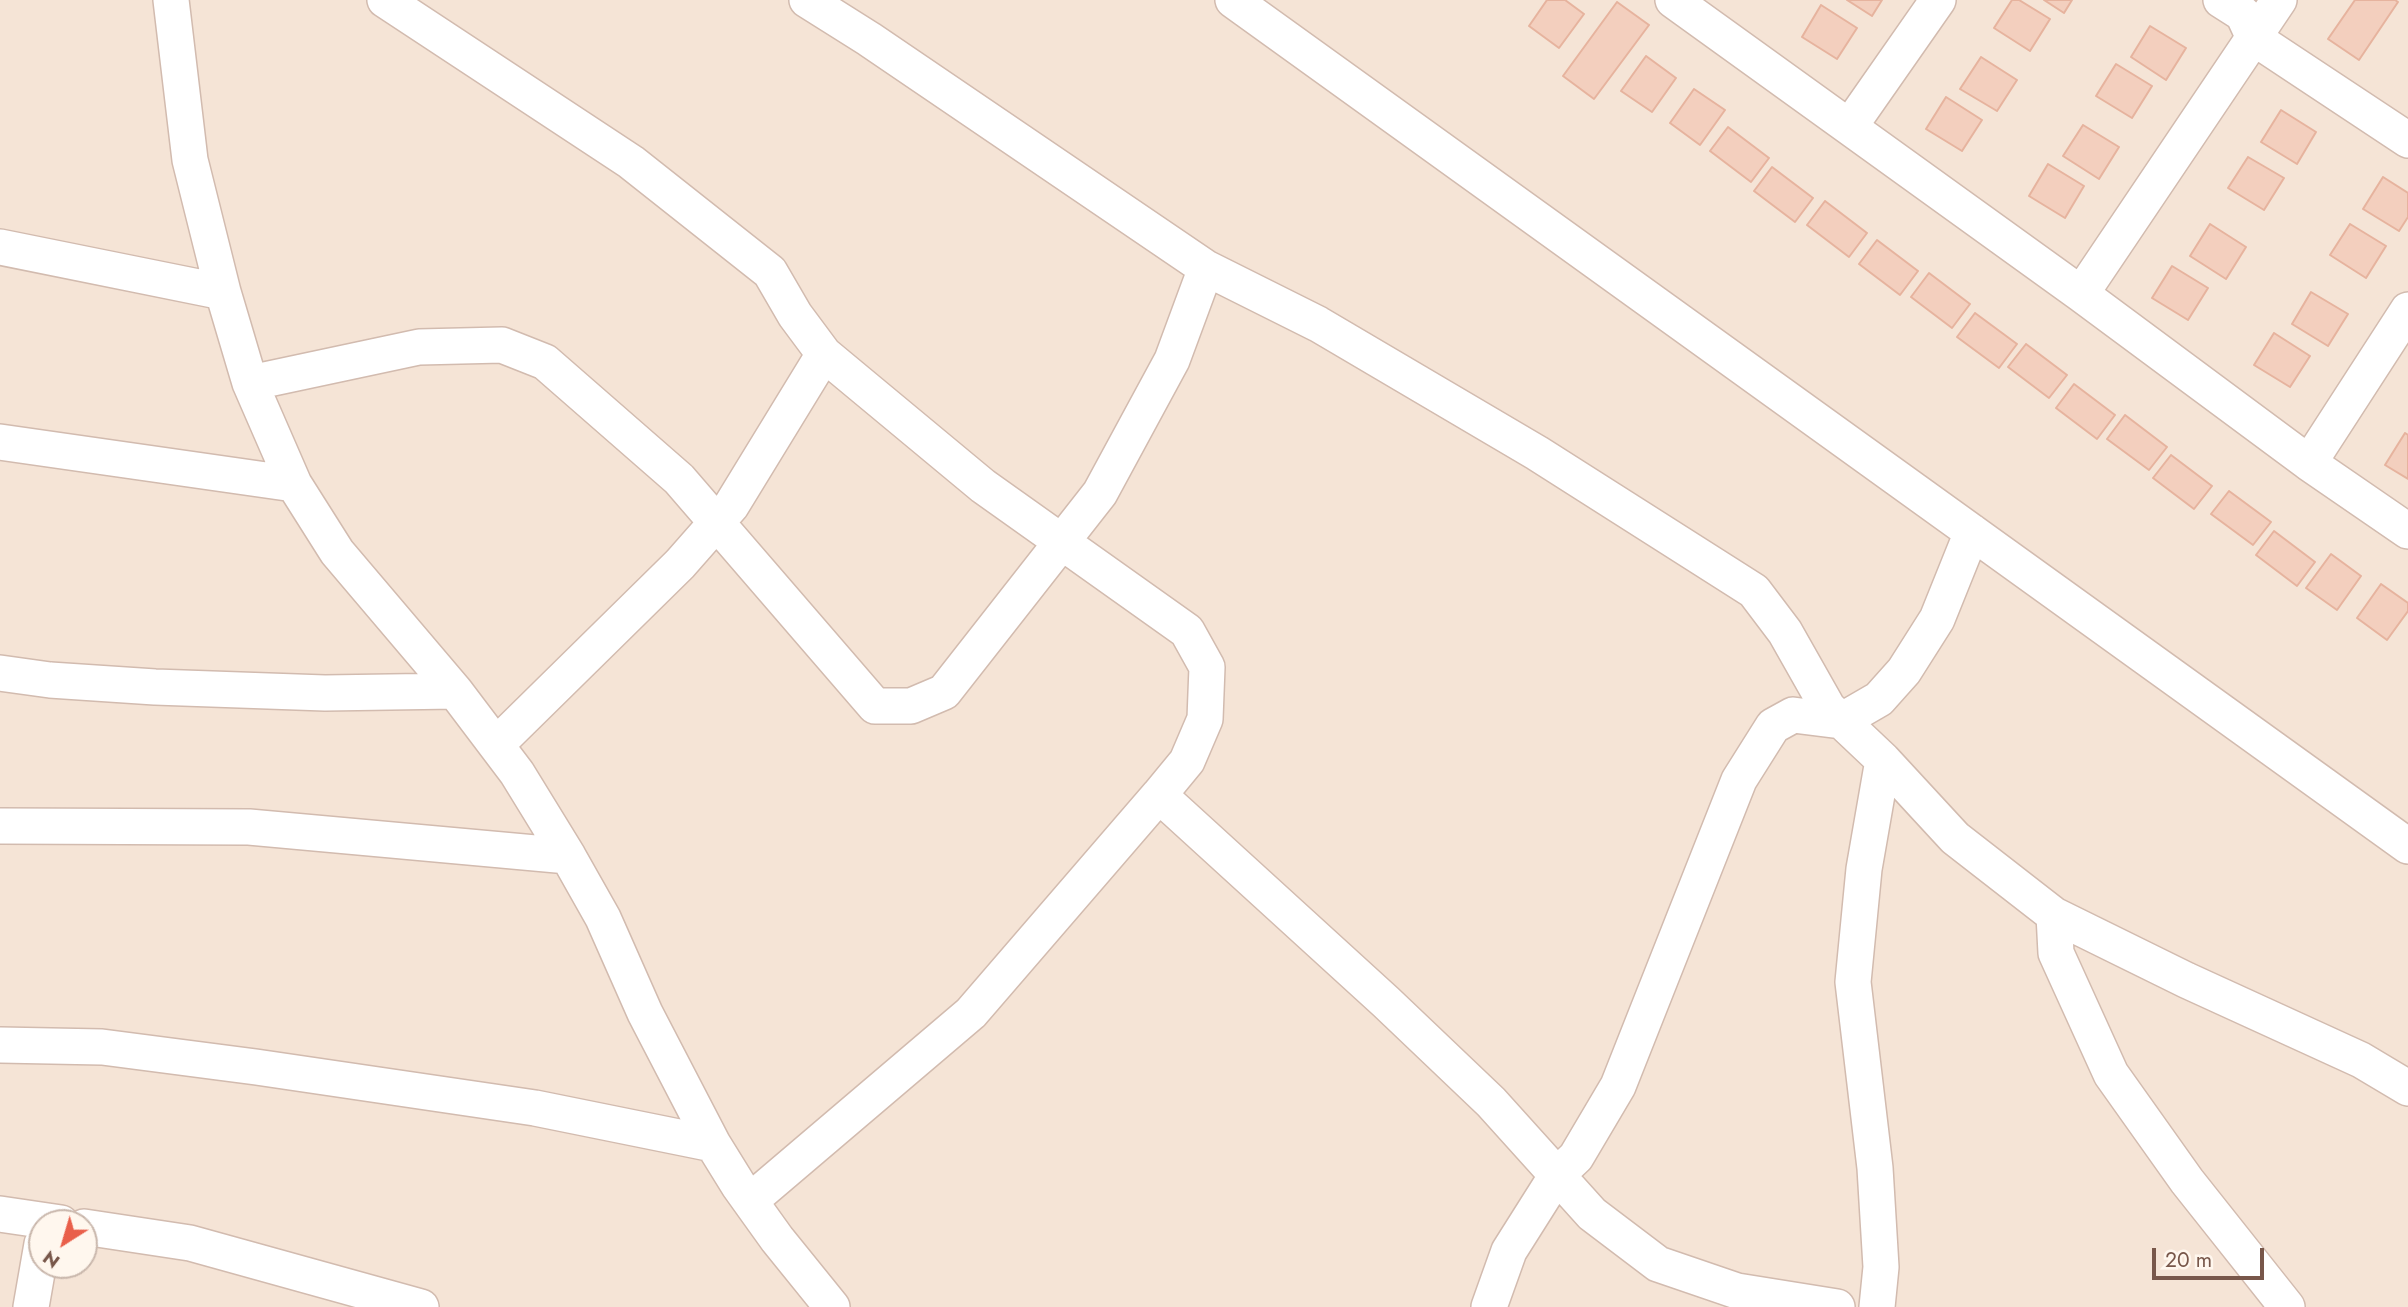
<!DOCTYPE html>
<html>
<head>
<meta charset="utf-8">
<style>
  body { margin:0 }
  #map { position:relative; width:2408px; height:1307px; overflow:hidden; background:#fdf3e7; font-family:Jost,sans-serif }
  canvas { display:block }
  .north { position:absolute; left:28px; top:1209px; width:70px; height:70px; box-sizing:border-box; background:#fff7ee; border:2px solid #c9b7ac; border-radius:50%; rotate:217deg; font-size:19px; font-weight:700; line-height:28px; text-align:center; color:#78574a }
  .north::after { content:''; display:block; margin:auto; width:24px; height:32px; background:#e95f4a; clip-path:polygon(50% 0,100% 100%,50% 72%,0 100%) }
  .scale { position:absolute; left:2152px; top:1248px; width:112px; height:32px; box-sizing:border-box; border:4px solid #78574a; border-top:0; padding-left:9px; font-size:21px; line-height:24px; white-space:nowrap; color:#78574a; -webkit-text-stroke:5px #fff7ee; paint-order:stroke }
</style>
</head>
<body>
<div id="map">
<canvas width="2408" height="1307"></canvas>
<div class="north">N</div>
<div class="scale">20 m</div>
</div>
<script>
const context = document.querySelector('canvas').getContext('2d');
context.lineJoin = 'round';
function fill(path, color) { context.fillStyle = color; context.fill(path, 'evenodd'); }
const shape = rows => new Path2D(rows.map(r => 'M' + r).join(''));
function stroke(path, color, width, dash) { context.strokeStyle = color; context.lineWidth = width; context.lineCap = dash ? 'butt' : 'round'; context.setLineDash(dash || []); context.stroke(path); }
const residential = shape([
  [0,0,2408,0,2408,1307,0,1307],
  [42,1223,84,1223,84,1265,42,1265]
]);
const building = shape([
  [1547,0,1565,0,1584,14,1559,48,1529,26,1547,0],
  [1847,0,1882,0,1872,16,1847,0],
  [2012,0,2019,0,2050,19,2030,51,1994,28,2012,0],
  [2044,0,2072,0,2064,13,2044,0],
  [2355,0,2395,0,2398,2,2359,60,2328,39,2355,0],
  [1617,2,1649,25,1594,99,1563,76,1617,2],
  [1821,5,1857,28,1837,59,1802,37,1821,5],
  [2150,26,2186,48,2166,80,2131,57,2150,26],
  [1646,56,1676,78,1652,112,1621,91,1646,56],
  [1981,57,2017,80,1997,111,1960,89,1981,57],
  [2116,64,2152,86,2132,118,2096,96,2116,64],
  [1694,89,1725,110,1700,145,1670,123,1694,89],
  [1946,97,1982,120,1962,151,1926,129,1946,97],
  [2281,110,2316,132,2297,164,2261,142,2281,110],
  [2083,125,2119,147,2099,179,2063,156,2083,125],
  [1728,127,1769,158,1751,182,1710,151,1728,127],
  [2248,157,2284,178,2264,210,2228,188,2248,157],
  [2048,164,2084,186,2065,218,2029,196,2048,164],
  [1772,167,1813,198,1795,222,1754,191,1772,167],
  [2383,177,2408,193,2408,217,2399,231,2363,209,2383,177],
  [1825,201,1867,233,1849,257,1807,225,1825,201],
  [2210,224,2246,247,2226,279,2190,256,2210,224],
  [2350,224,2386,246,2366,278,2330,255,2350,224],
  [1877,240,1918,271,1900,295,1859,264,1877,240],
  [2172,266,2208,288,2188,320,2152,298,2172,266],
  [1929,273,1970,304,1952,328,1911,297,1929,273],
  [2311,292,2348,314,2328,346,2292,324,2311,292],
  [1975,313,2017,344,1999,368,1957,337,1975,313],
  [2274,333,2310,356,2290,387,2254,365,2274,333],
  [2026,344,2067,375,2049,398,2008,367,2026,344],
  [2074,384,2115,415,2097,439,2056,408,2074,384],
  [2125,415,2167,447,2149,470,2107,439,2125,415],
  [2405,433,2408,435,2408,479,2385,465,2405,433],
  [2171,455,2212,486,2194,509,2153,478,2171,455],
  [2229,491,2271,522,2253,545,2211,514,2229,491],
  [2274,531,2315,562,2297,586,2256,555,2274,531],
  [2331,554,2361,576,2337,610,2306,588,2331,554],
  [2381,584,2408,603,2408,611,2387,640,2357,618,2381,584]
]);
const minor = shape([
  [171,0,190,160,223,292,250,383,294,484,337,552,455,691,517,773,568,856,603,918,645,1013,713,1144,739,1186,777,1239,832,1307],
  [385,0,631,162,770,272,795,315,824,354,983,486,1187,631,1207,667,1205,719,1187,761,1159,795,971,1013,750,1201],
  [807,0,869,39,1206,268,1318,324,1537,453,1754,591,1785,632,1828,708,1883,760,1955,838,2054,915,2186,980,2361,1060,2408,1088],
  [1233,0,2408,846],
  [1673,0,2081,294,2309,463,2408,531],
  [2221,0,2243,14,2254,38,2408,140],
  [1850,126,1938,0],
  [0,247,223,292],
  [2081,294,2279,0],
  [250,383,419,347,502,345,545,362,679,479,875,706,911,706,944,692,1100,493,1172,360,1206,268],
  [0,442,294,484],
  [2309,463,2408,310],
  [0,673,50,680,155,687,325,693,455,691],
  [496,745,680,564,731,506,824,354],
  [1159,795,1386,1002,1491,1102,1592,1214,1658,1264,1737,1291,1837,1307],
  [0,826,249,827,568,856],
  [2054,915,2056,953,2111,1074,2187,1181,2287,1307],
  [0,1045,102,1047,256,1067,535,1108,713,1144],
  [0,1214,61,1223],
  [84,1227,190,1243,421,1307],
  [31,1307,42,1244],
  [1489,1307,1509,1251,1557,1175,1576,1157,1618,1086,1739,780,1773,726,1793,715,1841,721,1879,699,1904,671,1937,619,1972,532],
  [1877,1307,1881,1267,1875,1168,1853,982,1864,869,1883,760]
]);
fill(residential, '#f5e4d6');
fill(building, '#f3cfbe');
stroke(building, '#e6b39e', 2);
stroke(minor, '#d2bbaf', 38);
stroke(minor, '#fff', 35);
</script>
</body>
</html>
